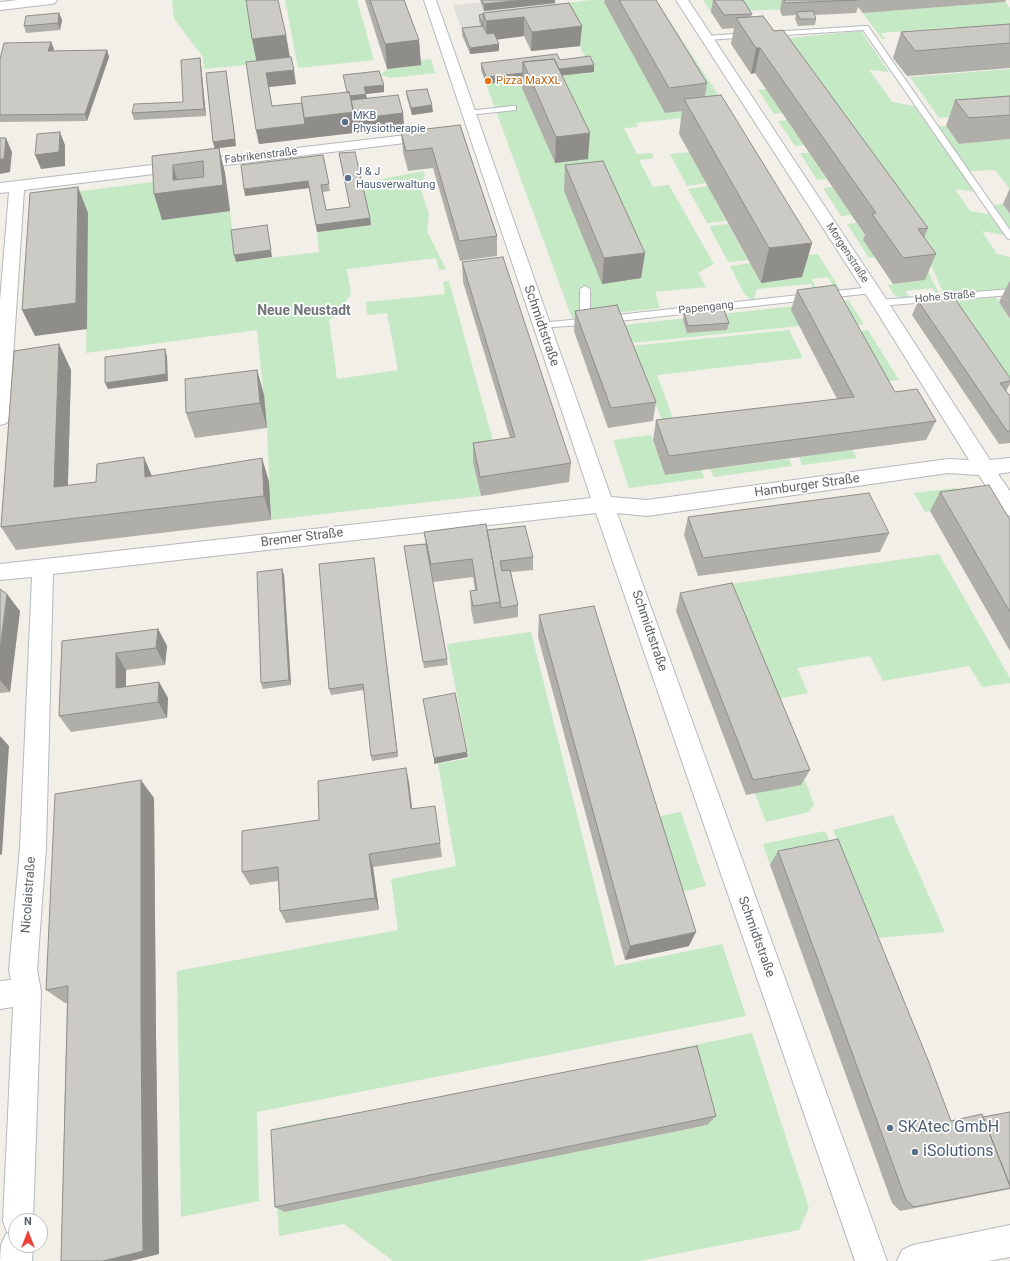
<!DOCTYPE html>
<html>
<head>
<meta charset="utf-8">
<style>
  body { margin:0 }
  #map { position:relative; width:1010px; height:1261px; overflow:hidden; background:#f1efe8; font-family:Roboto,sans-serif }
  canvas { display:block }
  .north { position:absolute; left:8px; top:1213px; width:40px; height:40px; box-sizing:border-box; background:#fff; border:1px solid #bfc1c3; border-radius:50%; rotate:0deg; font-size:11px; font-weight:700; line-height:16px; text-align:center; color:#5f6368 }
  .north::after { content:''; display:block; margin:auto; width:14px; height:18px; background:#ea4335; clip-path:polygon(50% 0,100% 100%,50% 72%,0 100%) }
</style>
</head>
<body>
<div id="map">
<canvas width="1010" height="1261"></canvas>
<div class="north">N</div>
</div>
<script>
const context = document.querySelector('canvas').getContext('2d');
context.lineJoin = 'round';
function fill(path, color) { context.fillStyle = color; context.fill(path, 'evenodd'); }
const shape = rows => new Path2D(rows.map(r => 'M' + r).join(''));
function stroke(path, color, width, dash) { context.strokeStyle = color; context.lineWidth = width; context.lineCap = dash ? 'butt' : 'round'; context.setLineDash(dash || []); context.stroke(path); }
function label(font, color, halo, rows, align = 'center') {
  context.font = font + ' Roboto,sans-serif'; context.lineWidth = 3.5; context.setLineDash([]); context.textBaseline = 'middle'; context.strokeStyle = halo; context.fillStyle = color; for (const [text, x, y, turn = 0] of rows) {
    context.save(); context.translate(x, y); context.rotate((+turn || 0) * Math.PI / 180); context.textAlign = isNaN(turn) ? turn : align; if (halo) context.strokeText(text, 0, 0); context.fillText(text, 0, 0); context.restore();
  }
}
const industrial = shape([
  [509,0,555,0,566,23,463,34,453,5]
]);
const green = shape([
  [172,0,247,0,257,64,204,69,203,57,174,19],
  [285,0,357,0,374,60,298,68],
  [591,0,656,0,732,116,709,115,636,123,638,127,624,128,637,154,651,153,654,158,639,160,653,187,669,185,714,264,698,273,706,287,655,292,660,308,572,318,486,84,593,72,558,4],
  [523,88,587,158,587,159,555,163],
  [703,0,847,0,851,7,711,12],
  [1005,2,1010,8,1010,45,973,49,954,27,881,33,885,39,882,39,863,13],
  [861,31,889,72,869,70,892,102,914,106,975,192,955,189,970,211,989,214,1004,235,982,231,997,254,1010,257,1010,289,944,294,929,261,758,41],
  [431,59,435,73,391,78,380,75,387,69,421,65,419,61],
  [1010,69,1010,112,939,118,910,77],
  [766,89,782,113,774,114,758,90],
  [787,120,804,145,795,146,778,121],
  [937,126,946,126,959,144,1010,139,1010,189,995,170,969,171],
  [689,152,706,183,687,186,670,154],
  [800,153,809,153,826,179,817,180],
  [423,171,425,175,420,187,429,214,427,231,446,269,439,270,436,258,347,269,351,294,335,317,329,320,337,379,398,370,387,313,367,315,366,302,445,294,443,282,449,281,498,459,473,462,481,496,271,520,267,428,257,330,86,353,88,213,43,196,160,181,162,220,230,211,236,262,319,252,317,232,371,225,361,183],
  [708,186,726,221,707,223,688,189],
  [832,187,851,215,841,216,823,188],
  [1003,204,1010,214,1010,228,994,205],
  [856,223,867,239,875,257,869,258,847,224],
  [728,224,748,260,728,262,709,226],
  [818,254,841,291,836,292,828,277,812,279,819,294,816,294,811,284,757,289,753,300,745,295,730,266,750,263,761,283,802,277,798,256],
  [923,260,939,294,937,295,932,288,906,291,909,298,895,296,888,285,925,280],
  [996,297,1010,319,1010,383,944,303],
  [848,300,864,324,840,327,799,326,622,344,615,326],
  [789,330,803,358,657,375,674,421,663,423,632,346],
  [868,330,899,380,871,383,844,333],
  [651,435,665,475,701,470,705,478,629,488,613,440],
  [852,450,857,458,802,465,799,457],
  [789,459,792,466,714,477,710,469],
  [955,488,965,492,930,511,925,512,914,493],
  [939,554,1010,678,1010,683,982,687,969,666,883,681,870,656,797,668,808,693,778,699,731,584],
  [531,632,615,966,722,944,746,1016,257,1112,259,1201,181,1217,177,971,398,930,391,879,456,866,438,764,469,758,447,644],
  [800,769,814,804,809,812,766,822,755,794],
  [681,812,706,886,673,894,650,818],
  [893,815,945,932,876,938,833,830],
  [825,831,842,867,770,865,763,844],
  [752,1033,809,1208,799,1230,639,1261,393,1261,344,1224,279,1236,272,1129,330,1117,331,1129,286,1212,707,1125,674,1060,671,1050]
]);
const lane = shape([
  [865,26,868,26,1010,230,1010,239,1007,238,863,30,770,36,766,34,770,32,865,26],
  [749,33,752,33,752,37,707,40,703,38,707,36,749,33],
  [513,106,516,106,516,110,468,115,464,113,468,111,513,106],
  [585,286,590,289,590,318,872,287,877,290,872,293,583,325,538,328,536,326,541,323,580,319,580,289,585,286],
  [1010,289,1010,295,880,306,875,303,880,300,1010,289]
]);
const street = shape([
  [18,0,57,0,55,3,51,4,0,10,0,2,18,0],
  [424,0,436,0,611,497,647,500,948,459,969,460,872,304,676,0,688,0,886,299,990,460,1010,458,1010,472,998,474,1010,491,1010,516,1003,513,979,475,948,473,647,516,617,513,887,1261,855,1261,596,513,53,574,46,848,37,970,41,991,33,1221,16,1221,16,1245,33,1245,32,1261,0,1261,1,1245,6,1234,9,1233,7,1232,3,1221,13,1007,0,1009,0,981,11,980,9,970,20,848,32,577,0,580,0,564,591,498,424,0],
  [432,132,437,133,439,136,437,139,24,190,9,418,7,423,0,425,0,301,9,192,0,193,0,183,432,132],
  [1010,1225,1010,1257,988,1261,897,1261,902,1250,913,1245,1010,1225]
]);
const wall = shape([
  [365,0,404,0,419,40,421,65,387,69],
  [480,0,555,0,555,3,484,11,481,3],
  [605,0,656,0,707,83,705,97,812,243,802,277,761,283,679,134,682,111,665,113,604,2],
  [713,0,743,0,752,14,751,17,774,31,928,228,924,238,936,254,925,280,893,284,863,240,865,235,755,73,751,74,731,44,734,28,722,29,711,12],
  [782,0,1006,0,1005,2,863,13,858,7,856,13,814,15,816,19,815,25,798,26,795,19,796,15,782,16,780,10],
  [569,3,580,46,531,51,524,36,497,39,499,51,470,54,462,35,462,28,481,26,479,21,479,15,483,14,483,13],
  [59,13,62,20,60,30,26,33,24,26],
  [1010,24,1010,68,907,76,893,58,901,32],
  [286,35,290,57,296,84,269,87,272,106,302,103,347,92,343,75,384,85,384,92,366,94,367,98,403,113,404,127,259,144,256,130,257,61,252,39],
  [51,42,54,49,53,51,107,50,109,57,87,121,0,122,0,59],
  [200,58,201,65,206,116,134,120,132,113,183,102],
  [560,60,594,65,594,72,562,75,588,159,555,163,522,88,522,80,486,84,481,70,481,63],
  [226,71,227,78,236,146,219,148,225,173,230,211,162,220,152,156,215,148],
  [406,91,433,112,412,115,407,98],
  [1010,96,1010,139,959,144,946,126,955,100],
  [460,125,497,236,497,256,460,261,433,168,408,171,403,152,401,132],
  [339,153,370,218,371,225,317,232,309,188,245,196,323,155,330,191,323,192,326,210,350,207],
  [565,165,645,253,641,278,602,284,564,191],
  [1010,188,1010,214,1003,204],
  [462,262,571,463,569,482,481,496,473,462,473,443,510,438,463,282],
  [1010,280,1010,319,999,302],
  [797,290,895,392,936,421,926,440,665,475,653,440,656,420,837,399,791,310],
  [918,301,1010,378,1010,384,1006,391,1009,395,1010,395,1010,443,999,444,912,315],
  [575,311,656,402,653,421,608,428,574,331],
  [684,313,729,323,727,330,687,333,683,320],
  [59,344,71,370,68,486,152,476,262,458,269,482,271,520,16,550,1,527],
  [257,370,264,395,267,428,195,438,186,413],
  [940,492,1010,520,1010,651,930,511],
  [688,517,889,533,880,552,698,576,684,535],
  [424,532,533,557,533,570,511,572,518,605,518,617,474,624,471,609,470,591,475,590,473,577,433,582,447,659,448,665,424,668,404,546,426,544],
  [374,558,398,757,372,761,371,756,364,690,331,695,329,689],
  [282,569,284,575,291,685,263,689,261,683],
  [0,589,20,611,10,692,0,693],
  [680,593,810,770,801,785,746,795,676,611],
  [539,615,689,946,625,960,538,637],
  [158,629,167,646,165,665,126,670,126,686,159,682,168,698,167,718,71,732,59,716,62,641],
  [406,768,409,783,412,809,440,843,442,857,373,867,379,910,286,923,280,911,278,881,250,885,242,872,319,820],
  [154,798,156,1036,159,1254,130,1261,61,1261,67,1003,65,1003,46,990],
  [778,851,951,1121,983,1117,1010,1112,1010,1189,900,1211,892,1203,770,865],
  [716,1116,707,1125,285,1212,275,1207]
]);
const shadedWall = shape([
  [521,0,555,0,555,3,484,11,484,4],
  [59,13,62,20,60,30,58,23],
  [524,17,524,36,487,41,486,21],
  [582,26,580,46,531,51,532,32],
  [286,35,290,60,257,64,252,39],
  [419,40,421,65,387,69,385,44],
  [51,42,54,49,50,58,48,51],
  [499,44,499,51,470,54,470,48],
  [756,48,760,48,755,73,751,74],
  [107,50,109,57,87,121,85,114],
  [200,58,201,65,206,116,204,109],
  [594,65,594,72,530,79,527,72],
  [294,70,296,84,269,87,266,73],
  [226,71,227,78,236,146,219,148,225,173,230,211,162,220,154,194,173,180,173,165,180,190,223,185,213,142],
  [523,73,522,80,486,84,486,77],
  [384,85,384,92,366,94,367,101,351,103,348,96,364,87],
  [302,103,354,112,403,113,404,127,259,144,256,130],
  [432,105,433,112,412,115,411,108],
  [60,132,65,145,65,166,41,169,35,155],
  [590,133,588,159,555,163,556,137],
  [6,138,12,152,10,172,0,174,0,159],
  [308,181,309,188,245,196,244,189],
  [78,187,88,213,87,329,35,336,22,310],
  [370,218,371,225,317,232,316,225],
  [267,225,272,257,236,262,234,255],
  [812,243,802,277,761,283,769,248],
  [645,253,641,278,602,284,604,258],
  [59,344,71,370,67,511,54,487],
  [165,349,167,356,168,381,108,389,105,383],
  [257,370,264,395,267,428,260,403],
  [144,457,154,481,145,477],
  [262,458,269,482,271,520,264,496],
  [374,558,375,564,398,757,397,752],
  [282,569,284,575,291,685,289,680],
  [7,594,20,611,10,692,0,680,0,650],
  [158,629,167,646,165,665,156,648],
  [116,653,126,670,126,704,116,688],
  [159,682,168,698,167,718,158,702],
  [0,736,9,746,2,854,0,855],
  [467,752,468,757,434,764,434,758],
  [406,768,409,783,414,824,411,809],
  [141,780,154,798,156,1036,159,1254,130,1261,103,1261],
  [369,854,373,867,379,910,375,898],
  [696,932,689,946,625,960,630,946]
]);
const building = shape([
  [246,0,278,0,286,35,252,39,246,0],
  [370,0,404,0,419,40,385,44,370,0],
  [482,0,521,0,484,4,482,0],
  [619,0,656,0,707,83,669,88,619,0],
  [714,0,743,0,752,14,724,15,714,0],
  [784,0,857,0,785,3,784,0],
  [569,3,582,26,532,32,524,17,486,21,483,13,569,3],
  [813,11,816,19,800,19,796,12,813,11],
  [59,13,58,23,24,26,26,16,59,13],
  [483,14,483,26,479,15,483,14],
  [763,16,774,31,783,30,928,228,918,229,936,254,903,258,872,214,876,213,760,48,756,48,736,18,763,16],
  [1010,24,1010,43,915,51,901,32,1010,24],
  [483,26,487,34,494,33,499,44,470,48,462,28,483,26],
  [51,42,48,51,107,50,85,114,0,115,0,59,4,43,51,42],
  [557,54,560,60,590,56,594,65,559,69,554,59,523,62,523,73,486,77,481,63,557,54],
  [291,57,294,70,266,73,272,106,302,103,305,124,256,130,246,62,291,57],
  [200,58,204,109,132,113,134,104,183,102,181,60,200,58],
  [554,59,590,133,556,137,523,62,554,59],
  [226,71,235,139,213,142,206,73,226,71],
  [379,71,384,85,364,87,366,94,350,96,349,92,347,92,343,75,379,71],
  [427,89,432,105,411,108,406,91,427,89],
  [349,92,354,112,304,118,301,97,349,92],
  [398,95,403,113,354,119,351,100,398,95],
  [721,95,812,243,769,248,684,99,721,95],
  [1010,96,1010,115,969,118,955,100,1010,96],
  [460,125,497,236,459,241,432,148,406,151,401,132,460,125],
  [60,132,59,152,35,155,37,134,60,132],
  [0,138,6,138,4,159,0,159,0,138],
  [219,148,223,185,154,194,152,156,219,148],
  [203,161,204,177,173,180,173,165,203,161],
  [355,152,370,218,316,225,308,181,244,189,241,165,323,155,329,184,321,185,326,210,350,207,339,153,355,152],
  [603,161,645,253,604,258,565,165,603,161],
  [78,187,76,303,22,310,30,193,78,187],
  [267,225,271,250,234,255,231,230,267,225],
  [503,257,571,463,480,477,473,443,515,437,462,262,503,257],
  [835,285,895,392,917,389,936,421,669,456,656,420,854,397,797,290,835,285],
  [953,296,1010,378,1010,381,1000,383,1009,395,1010,395,1010,431,1007,431,918,301,953,296],
  [617,305,656,402,611,408,575,311,617,305],
  [724,310,729,323,688,326,684,313,724,310],
  [59,344,54,487,96,482,97,464,144,457,145,477,262,458,264,496,1,527,14,351,59,344],
  [165,349,166,374,105,383,105,357,165,349],
  [257,370,260,403,186,413,185,379,257,370],
  [989,485,1010,520,1010,612,940,492,989,485],
  [869,493,889,533,703,558,688,517,869,493],
  [486,524,500,602,473,606,470,591,477,590,472,559,431,564,424,532,486,524],
  [525,526,533,557,500,561,502,571,510,570,518,605,501,608,500,602,487,530,525,526],
  [426,544,447,659,423,662,404,546,426,544],
  [374,558,397,752,371,756,363,684,329,689,319,564,374,558],
  [282,569,289,680,261,683,257,572,282,569],
  [732,583,810,770,753,780,680,593,732,583],
  [0,589,7,594,0,650,0,589],
  [594,606,696,932,630,946,539,615,594,606],
  [158,629,156,648,116,653,116,688,159,682,158,702,59,716,62,641,158,629],
  [455,693,467,752,434,758,423,699,455,693],
  [406,768,411,809,435,806,440,843,369,854,375,898,280,911,278,867,242,872,242,831,319,820,318,781,406,768],
  [141,780,141,1024,143,1251,103,1261,61,1261,68,986,46,990,55,794,141,780],
  [838,839,928,1060,951,1121,982,1114,1010,1186,1010,1188,914,1207,906,1200,778,851,838,839],
  [697,1046,716,1116,275,1207,271,1130,697,1046],
  [1010,1112,1010,1186,983,1117,1010,1112]
]);
const markers = [
  [488,81,4,"#e8710a"],
  [345,122,4,"#5c6f8a"],
  [348,178,4,"#5c6f8a"],
  [890,1128,4,"#5c6f8a"],
  [915,1152,4,"#5c6f8a"]
];
const farFoodnames = [
  ["Pizza MaXXL",496,81]
];
const farServicenames = [
  ["MKB",353,116],
  ["Physiotherapie",353,129],
  ["J & J",356,172],
  ["Hausverwaltung",356,185]
];
const farStreetnames = [
  ["Fabrikenstraße",261,156,-7],
  ["Morgenstraße",847,253,57],
  ["Hohe Straße",945,297,-5],
  ["Papengang",706,308,-6]
];
const streetNames = [
  ["Schmidtstraße",541,326,71],
  ["Hamburger Straße",807,486,-8],
  ["Bremer Straße",302,538,-7],
  ["Schmidtstraße",649,631,71],
  ["Nicolaistraße",29,895,-86],
  ["Schmidtstraße",756,937,70]
];
const farDistrictnames = [
  ["Neue Neustadt",304,311]
];
const nearServicenames = [
  ["SKAtec GmbH",898,1128],
  ["iSolutions",923,1152]
];
fill(industrial, '#e0deda');
fill(green, '#c5e8c5');
stroke(lane, '#b5b8bc', 2);
stroke(street, '#b5b8bc', 2);
fill(lane, '#fff');
fill(street, '#fff');
fill(wall, '#afaea9');
fill(shadedWall, '#8f8d8a');
fill(building, '#cccac5');
stroke(building, '#8f8d8a', 1);
for (const [x, y, r, color] of markers) { const dot = new Path2D(); dot.arc(x, y, r, 0, 2 * Math.PI); context.fillStyle = color; context.fill(dot); stroke(dot, '#fff', 1.5); }
label('11px', '#c56008', '#fff', farFoodnames, 'left');
label('11px', '#4e5e75', '#fff', farServicenames, 'left');
label('11px', '#5f6368', '#fff', farStreetnames);
label('13px', '#5f6368', '#fff', streetNames);
label('bold 14px', '#70757a', '#fff', farDistrictnames);
label('16px', '#4e5e75', '#fff', nearServicenames, 'left');
</script>
</body>
</html>
